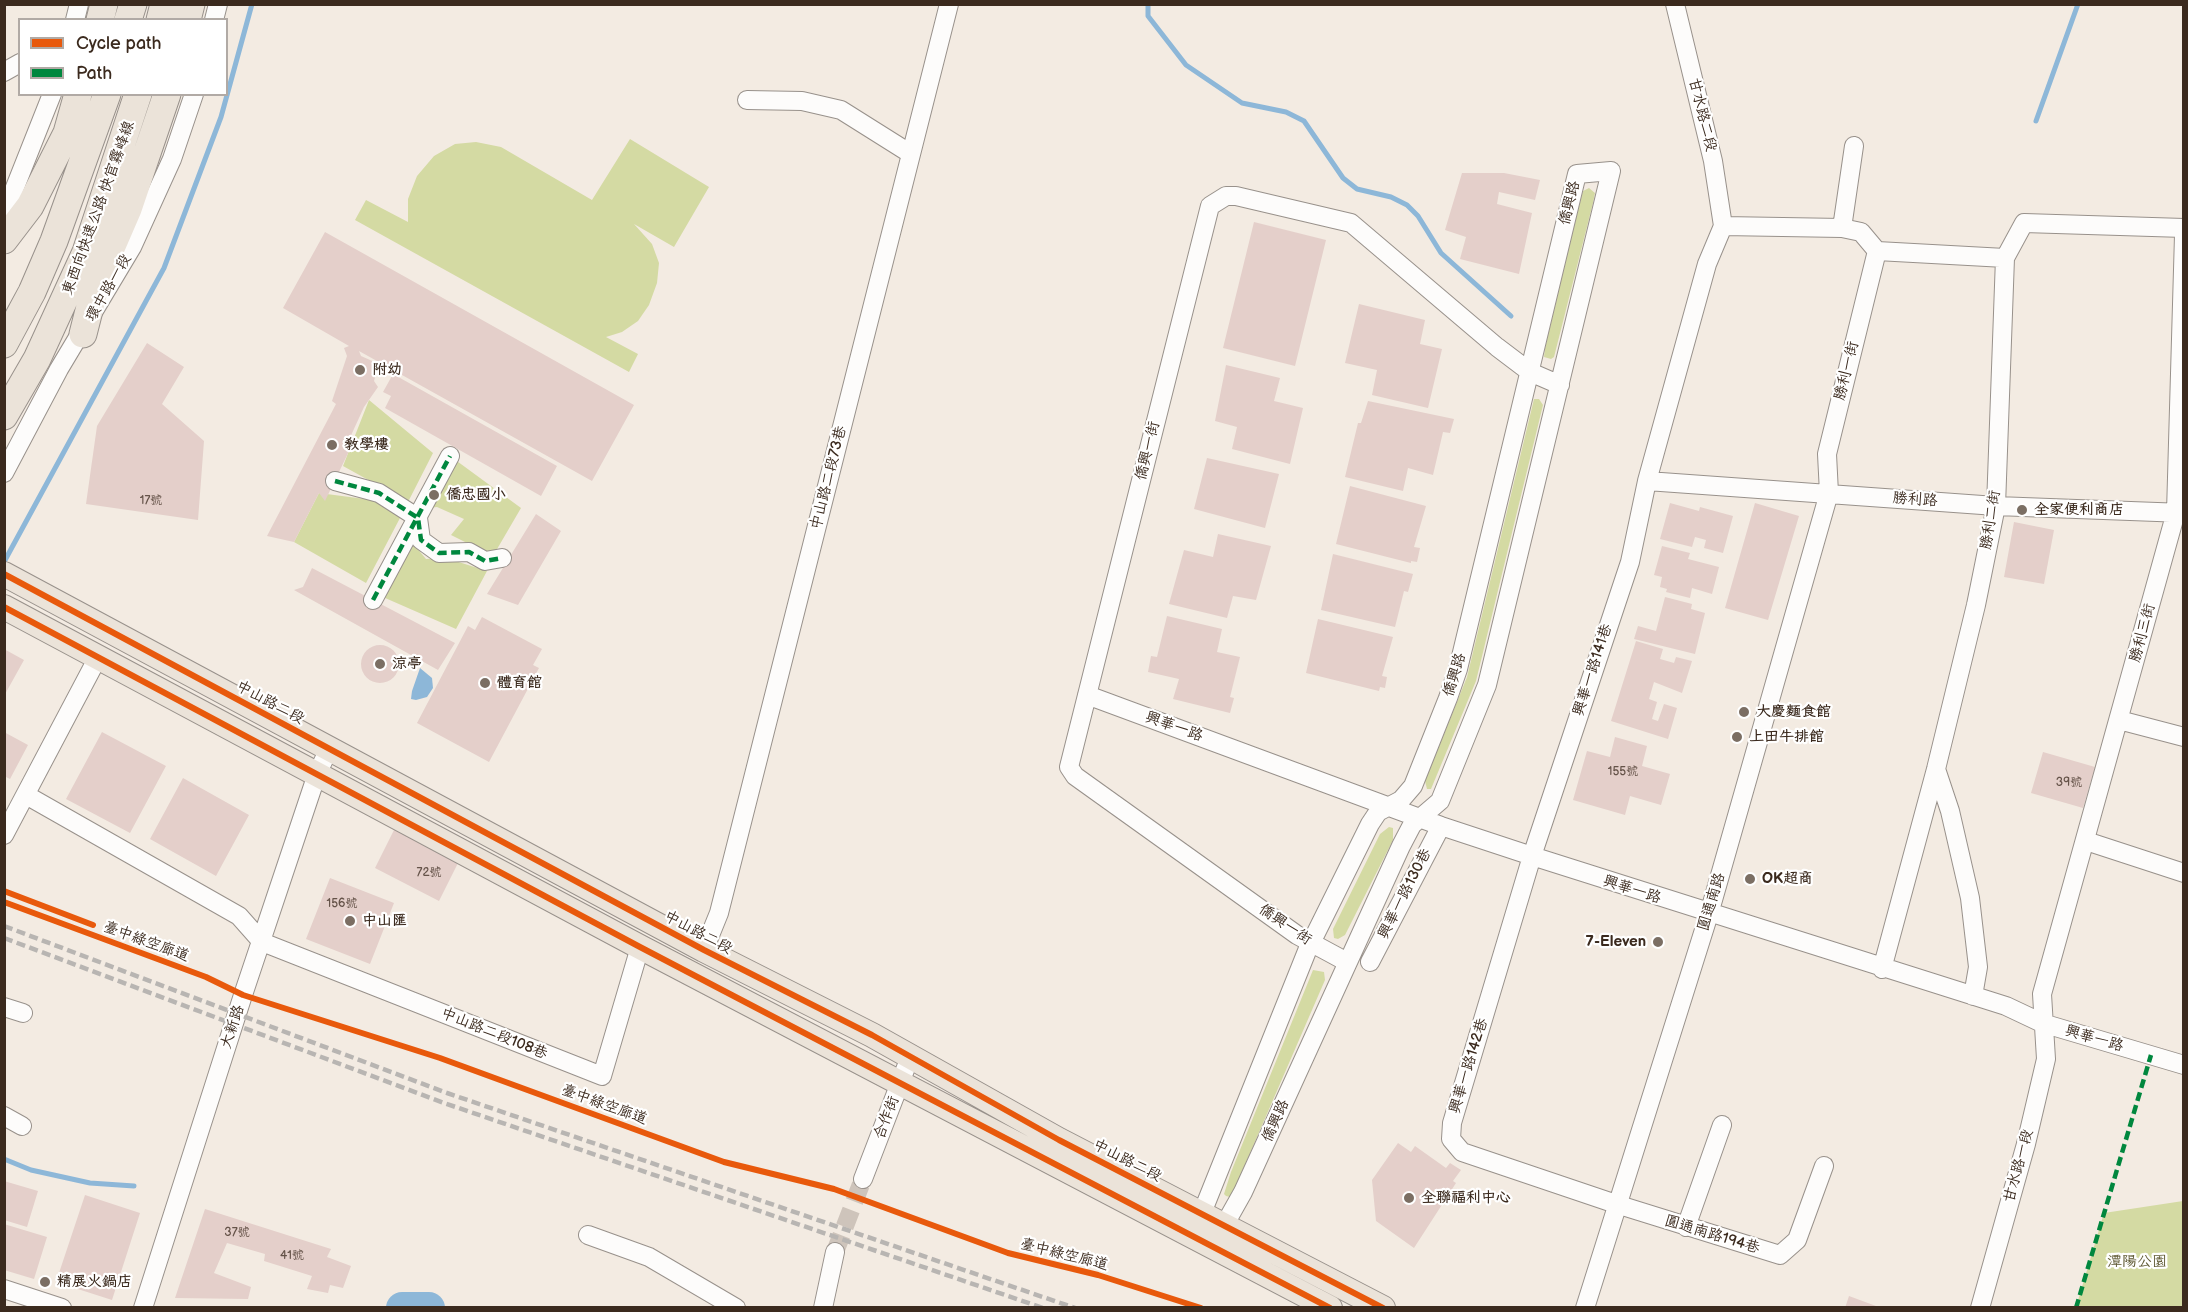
<!DOCTYPE html>
<html>
<head>
<meta charset="utf-8">
<style>
  body { margin:0 }
  #map { position:relative; width:2188px; height:1312px; overflow:hidden; background:#f3ebe2; font-family:"Balsamiq Sans",sans-serif }
  canvas { display:block }
  .frame { position:absolute; inset:0; border:6px solid #3b2a1e; pointer-events:none }
  .legend { position:absolute; left:18px; top:18px; width:210px; height:78px; box-sizing:border-box; background:#fff; border:2px solid #b1aaa5; margin:0; padding:8px 10px; list-style:none; font-size:18px; color:#3b2a1e }
  .legend li { display:flex; align-items:center; gap:12px; height:30px }
  .legend b { width:30px; border:2px solid #b1aaa5 }
</style>
</head>
<body>
<div id="map">
<canvas width="2188" height="1312"></canvas>
<div class="frame"></div>
<ul class="legend">
<li><b style="height:8px;background:#e8590c"></b>Cycle path</li>
<li><b style="height:8px;background:#00873e"></b>Path</li>
</ul>
</div>
<script>
const context = document.querySelector('canvas').getContext('2d');
context.lineJoin = 'round';
function fill(path, color) { context.fillStyle = color; context.fill(path, 'evenodd'); }
const shape = rows => new Path2D(rows.map(r => 'M' + r).join(''));
function stroke(path, color, width, dash) { context.strokeStyle = color; context.lineWidth = width; context.lineCap = dash ? 'butt' : 'round'; context.setLineDash(dash || []); context.stroke(path); }
function label(font, color, halo, rows, align = 'center') {
  context.font = font + ' "Balsamiq Sans","LXGW WenKai TC",sans-serif'; context.lineWidth = 4.5; context.setLineDash([]); context.textBaseline = 'middle'; context.strokeStyle = halo; context.fillStyle = color; for (const [text, x, y, turn = 0] of rows) {
    context.save(); context.translate(x, y); context.rotate((+turn || 0) * Math.PI / 180); context.textAlign = isNaN(turn) ? turn : align; if (halo) context.strokeText(text, 0, 0); context.fillText(text, 0, 0); context.restore();
  }
}
const green = shape([
  [630,139,709,187,674,247,634,224,652,244,659,263,657,283,649,305,638,321,622,332,606,337,638,354,629,372,355,220,366,200,408,222,408,199,417,176,434,156,455,144,476,142,501,147,592,200],
  [1589,188,1595,193,1593,203,1554,357,1551,359,1544,357,1545,348,1579,206,1583,191],
  [1534,399,1539,399,1543,405,1476,681,1431,789,1427,789,1425,781,1467,677],
  [369,400,433,453,408,502,343,466],
  [450,456,521,508,493,556,451,535,464,519,437,507,429,508],
  [319,493,388,502,400,518,366,583,294,542],
  [411,541,426,559,446,558,487,571,456,629,376,594],
  [1389,827,1393,828,1393,840,1345,935,1338,939,1334,938,1333,929,1380,834],
  [1313,970,1324,972,1325,980,1234,1190,1230,1197,1226,1196,1224,1194,1231,1172],
  [2183,1201,2183,1307,2076,1307,2104,1213]
]);
const water = shape([
  [420,668,432,678,433,688,427,697,416,700,411,699,412,691]
]);
const stream = shape([
  [1148,4,1148,16,1186,65,1242,103,1286,112,1304,121,1343,178,1357,189,1391,197,1407,205,1418,216,1441,253,1511,316],
  [2036,121,2078,4],
  [4,562,164,268,221,117,252,4],
  [4,1159,31,1170,90,1183,134,1186]
]);
const river = shape([
  [402,1308,429,1308]
]);
const building = shape([
  [1462,173,1504,173,1540,180,1535,200,1499,192,1497,204,1532,213,1519,274,1460,259,1466,237,1445,230],
  [1254,222,1326,240,1295,366,1223,348],
  [325,232,634,405,592,481,359,351,361,356,379,364,374,381,378,387,364,407,348,442,351,447,325,501,319,493,294,542,267,536,336,404,332,401,347,356,344,348,349,346,283,308],
  [1359,304,1425,320,1420,344,1442,349,1428,408,1372,395,1377,370,1345,363],
  [147,343,184,367,162,404,204,441,198,520,86,504,97,426],
  [1226,365,1280,378,1274,401,1303,408,1290,464,1232,449,1237,427,1215,421],
  [393,374,557,466,541,496,385,408,391,396,383,392],
  [1368,401,1454,419,1450,433,1443,432,1433,475,1408,468,1403,491,1345,477,1358,423,1361,423],
  [1207,458,1279,474,1265,528,1194,509],
  [1350,486,1426,506,1414,547,1420,548,1417,562,1411,561,1411,563,1336,544],
  [1670,503,1699,511,1700,507,1733,516,1723,553,1704,548,1706,540,1695,537,1692,547,1660,539],
  [1755,503,1799,516,1768,620,1725,608],
  [536,514,561,531,518,605,487,594],
  [2014,522,2054,530,2044,584,2004,577],
  [1218,534,1271,546,1256,600,1233,596,1227,618,1169,604,1184,550,1213,557],
  [1662,546,1690,553,1688,559,1719,567,1712,594,1692,588,1690,598,1666,592,1667,589,1660,587,1662,577,1654,575],
  [1333,554,1413,574,1408,592,1404,591,1395,627,1321,610],
  [312,568,455,643,438,670,294,590,303,587],
  [1665,597,1692,604,1691,609,1705,613,1695,654,1634,639,1638,626,1656,631],
  [1167,616,1222,629,1217,652,1240,657,1230,697,1234,698,1230,713,1173,699,1179,679,1148,672,1151,656,1157,657],
  [482,617,542,649,533,665,539,668,489,762,417,723,468,626,475,630],
  [1318,619,1393,637,1382,676,1387,677,1385,688,1380,687,1379,691,1306,673],
  [1636,641,1663,649,1660,659,1674,663,1676,657,1692,661,1682,693,1654,682,1649,699,1657,702,1652,719,1658,721,1664,704,1677,708,1668,739,1611,721],
  '361 664a19 19 0 1 1 38 0a19 19 0 1 1-38 0Z',
  [4,649,24,660,4,696],
  [4,732,28,745,10,779,4,776],
  [102,732,166,766,130,833,66,799],
  [1615,737,1647,746,1642,766,1670,774,1661,805,1630,796,1625,815,1573,800,1587,751,1610,757],
  [2043,752,2095,767,2083,808,2031,793],
  [183,778,249,815,216,876,150,839],
  [396,826,460,859,439,901,375,868],
  [330,878,394,903,370,964,306,939],
  [1398,1143,1411,1152,1415,1146,1446,1168,1450,1163,1461,1170,1453,1181,1456,1183,1414,1248,1376,1221,1372,1180],
  [4,1181,38,1191,27,1227,4,1220],
  [85,1195,140,1213,112,1300,56,1282],
  [205,1209,331,1249,327,1257,351,1266,343,1288,330,1285,328,1293,307,1289,312,1276,264,1261,265,1254,227,1243,214,1273,251,1287,248,1299,175,1298],
  [4,1224,47,1237,34,1279,4,1270],
  [1849,1296,1876,1306,1875,1308,1845,1308]
]);
const minorTunnel = shape([
  [835,1252,863,1179]
]);
const minor = shape([
  [1675,4,1713,161,1723,226],
  [75,20,79,4],
  [214,20,218,4],
  [4,72,20,63],
  [747,100,802,101,841,110,911,154],
  [4,215,52,94],
  [1723,226,1707,264,1647,481,1630,562,1532,856,1452,1123,1451,1139,1462,1152,1616,1204,1780,1255,1797,1240,1824,1166],
  [1723,226,1842,228,1861,232,1877,251,2005,258],
  [1842,228,1854,146],
  [4,473,59,369,132,247,172,159,194,94],
  [335,481,379,493,418,518,421,540,439,553,469,552,485,561,502,558],
  [1647,481,1996,506,2184,513],
  [373,600,450,456],
  [1087,695,1441,826,1532,856,2006,1006,2042,1023,2184,1065],
  [2119,720,2184,737],
  [1936,769,1950,811,1970,898,1978,967,1973,996],
  [26,795,239,916,262,942,602,1076,640,947],
  [4,835,97,659],
  [2086,841,2184,873],
  [704,950,719,913,949,4],
  [1347,962,1297,935,1075,776,1069,767,1210,206,1226,196,1236,196,1351,223,1497,347,1530,372,1560,385],
  [1370,962,1441,826],
  [1882,969,1936,769,1976,605,1996,506,2005,258,2024,223,2184,228],
  [4,1007,23,1013],
  [4,1116,22,1126],
  [863,1179,910,1057],
  [1202,1213,1307,951,1370,824,1378,812,1401,800,1413,786,1448,698,1458,669,1577,174,1611,171,1487,685,1440,801,1412,825,1401,846,1243,1192,1225,1224],
  [1686,1227,1722,1125],
  [588,1235,649,1257,736,1308],
  [4,1289,62,1308],
  [143,1308,243,995,317,774,329,749],
  [823,1308,835,1252],
  [1585,1308,1709,914,1829,493,1827,454,1877,251],
  [1980,1308,2026,1144,2046,1059,2042,994,2176,512,2184,235]
]);
const major = shape([
  [4,574,704,950,872,1035,1059,1140,1383,1308],
  [4,607,640,947,1330,1308]
]);
const highway = shape([
  [100,20,104,4],
  [128,20,133,4],
  [160,20,164,4],
  [187,20,191,4],
  [4,240,30,206,67,133,78,94],
  [83,334,96,283,128,209,167,94],
  [4,344,32,292,54,241,107,94],
  [4,416,37,359,86,252,138,94]
]);
const rail = shape([
  [4,926,447,1093,1075,1308],
  [4,938,444,1103,1043,1308]
]);
const quiet = shape([
  [335,481,379,493,418,518,421,540,439,553,469,552,485,561,502,558],
  [373,600,450,456],
  [2076,1308,2151,1055]
]);
const cycleway = shape([
  [4,574,704,950,872,1035,1059,1140,1383,1308],
  [4,607,640,947,1330,1308],
  [4,891,93,925],
  [4,902,206,977,243,995,440,1058,724,1162,834,1189,1008,1253,1098,1275,1201,1308]
]);
const markers = [
  [360,370,6,"#7b6e63"],
  [332,445,6,"#7b6e63"],
  [434,495,6,"#7b6e63"],
  [2022,510,6,"#7b6e63"],
  [380,664,6,"#7b6e63"],
  [485,683,6,"#7b6e63"],
  [1744,712,6,"#7b6e63"],
  [1737,737,6,"#7b6e63"],
  [1750,879,6,"#7b6e63"],
  [350,921,6,"#7b6e63"],
  [1658,942,6,"#7b6e63"],
  [1409,1198,6,"#7b6e63"],
  [45,1282,6,"#7b6e63"]
];
const numberNames = [
  ["17號",151,501],
  ["155號",1623,772],
  ["39號",2069,783],
  ["72號",429,873],
  ["156號",342,904],
  ["37號",237,1233],
  ["41號",292,1256]
];
const streetNames = [
  ["甘水路二段",1702,115,76],
  ["僑興路",1570,203,-76],
  ["東西向快速公路 快官霧峰線",99,208,-70],
  ["環中路一段",109,288,-60],
  ["勝利一街",1847,371,-76],
  ["僑興一街",1148,451,-76],
  ["中山路二段73巷",829,478,-76],
  ["勝利路",1915,500,4],
  ["勝利二街",1991,520,-81],
  ["勝利三街",2143,633,-75],
  ["興華一路141巷",1593,670,-72],
  ["僑興路",1455,675,-73],
  ["中山路二段",270,703,28],
  ["興華一路",1174,727,20],
  ["興華一路",1632,890,18],
  ["興華一路130巷",1405,894,-63],
  ["圓通南路",1712,902,-73],
  ["僑興一街",1285,925,34],
  ["中山路二段",698,933,28],
  ["臺中綠空廊道",146,942,20],
  ["大新路",233,1027,-72],
  ["中山路二段108巷",494,1034,22],
  ["興華一路",2094,1039,16],
  ["興華一路142巷",1469,1066,-73],
  ["臺中綠空廊道",604,1105,20],
  ["合作街",887,1118,-69],
  ["僑興路",1276,1121,-66],
  ["中山路二段",1127,1161,27],
  ["甘水路一段",2019,1166,-75],
  ["圓通南路194巷",1712,1235,17],
  ["臺中綠空廊道",1064,1255,14]
];
const poiNames = [
  ["附幼",372,370],
  ["教學樓",344,445],
  ["僑忠國小",446,495],
  ["全家便利商店",2034,510],
  ["涼亭",392,664],
  ["體育館",497,683],
  ["大慶麵食館",1756,712],
  ["上田牛排館",1749,737],
  ["OK超商",1762,879],
  ["中山匯",362,921],
  ["7-Eleven",1646,942,"right"],
  ["全聯福利中心",1421,1198],
  ["精展火鍋店",57,1282]
];
const parkNames = [
  ["潭陽公園",2137,1262]
];
fill(green, '#d4daa3');
fill(water, '#8db7d8');
stroke(stream, '#8db7d8', 5);
stroke(river, '#8db7d8', 32);
fill(building, '#e4cfca');
stroke(minorTunnel, '#cec4bb', 18, [18, 9]);
stroke(minor, '#98918b', 20);
stroke(major, '#98918b', 26);
stroke(highway, '#98918b', 29);
stroke(minor, '#fdfcfb', 18);
stroke(major, '#ebe3d9', 24);
stroke(highway, '#ebe3d9', 27);
stroke(rail, '#b8b5b2', 4.5, [9, 4.5]);
stroke(quiet, '#00873e', 4.5, [9, 4.5]);
stroke(cycleway, '#e8590c', 6);
for (const [x, y, r, color] of markers) { const dot = new Path2D(); dot.arc(x, y, r, 0, 2 * Math.PI); context.fillStyle = color; context.fill(dot); stroke(dot, '#fff', 2); }
label('12px', '#655349', null, numberNames);
label('15px', '#3b2a1e', '#fff', streetNames);
label('bold 15px', '#3b2a1e', '#fff', poiNames, 'left');
label('15px', '#615b36', '#fff', parkNames);
</script>
</body>
</html>
